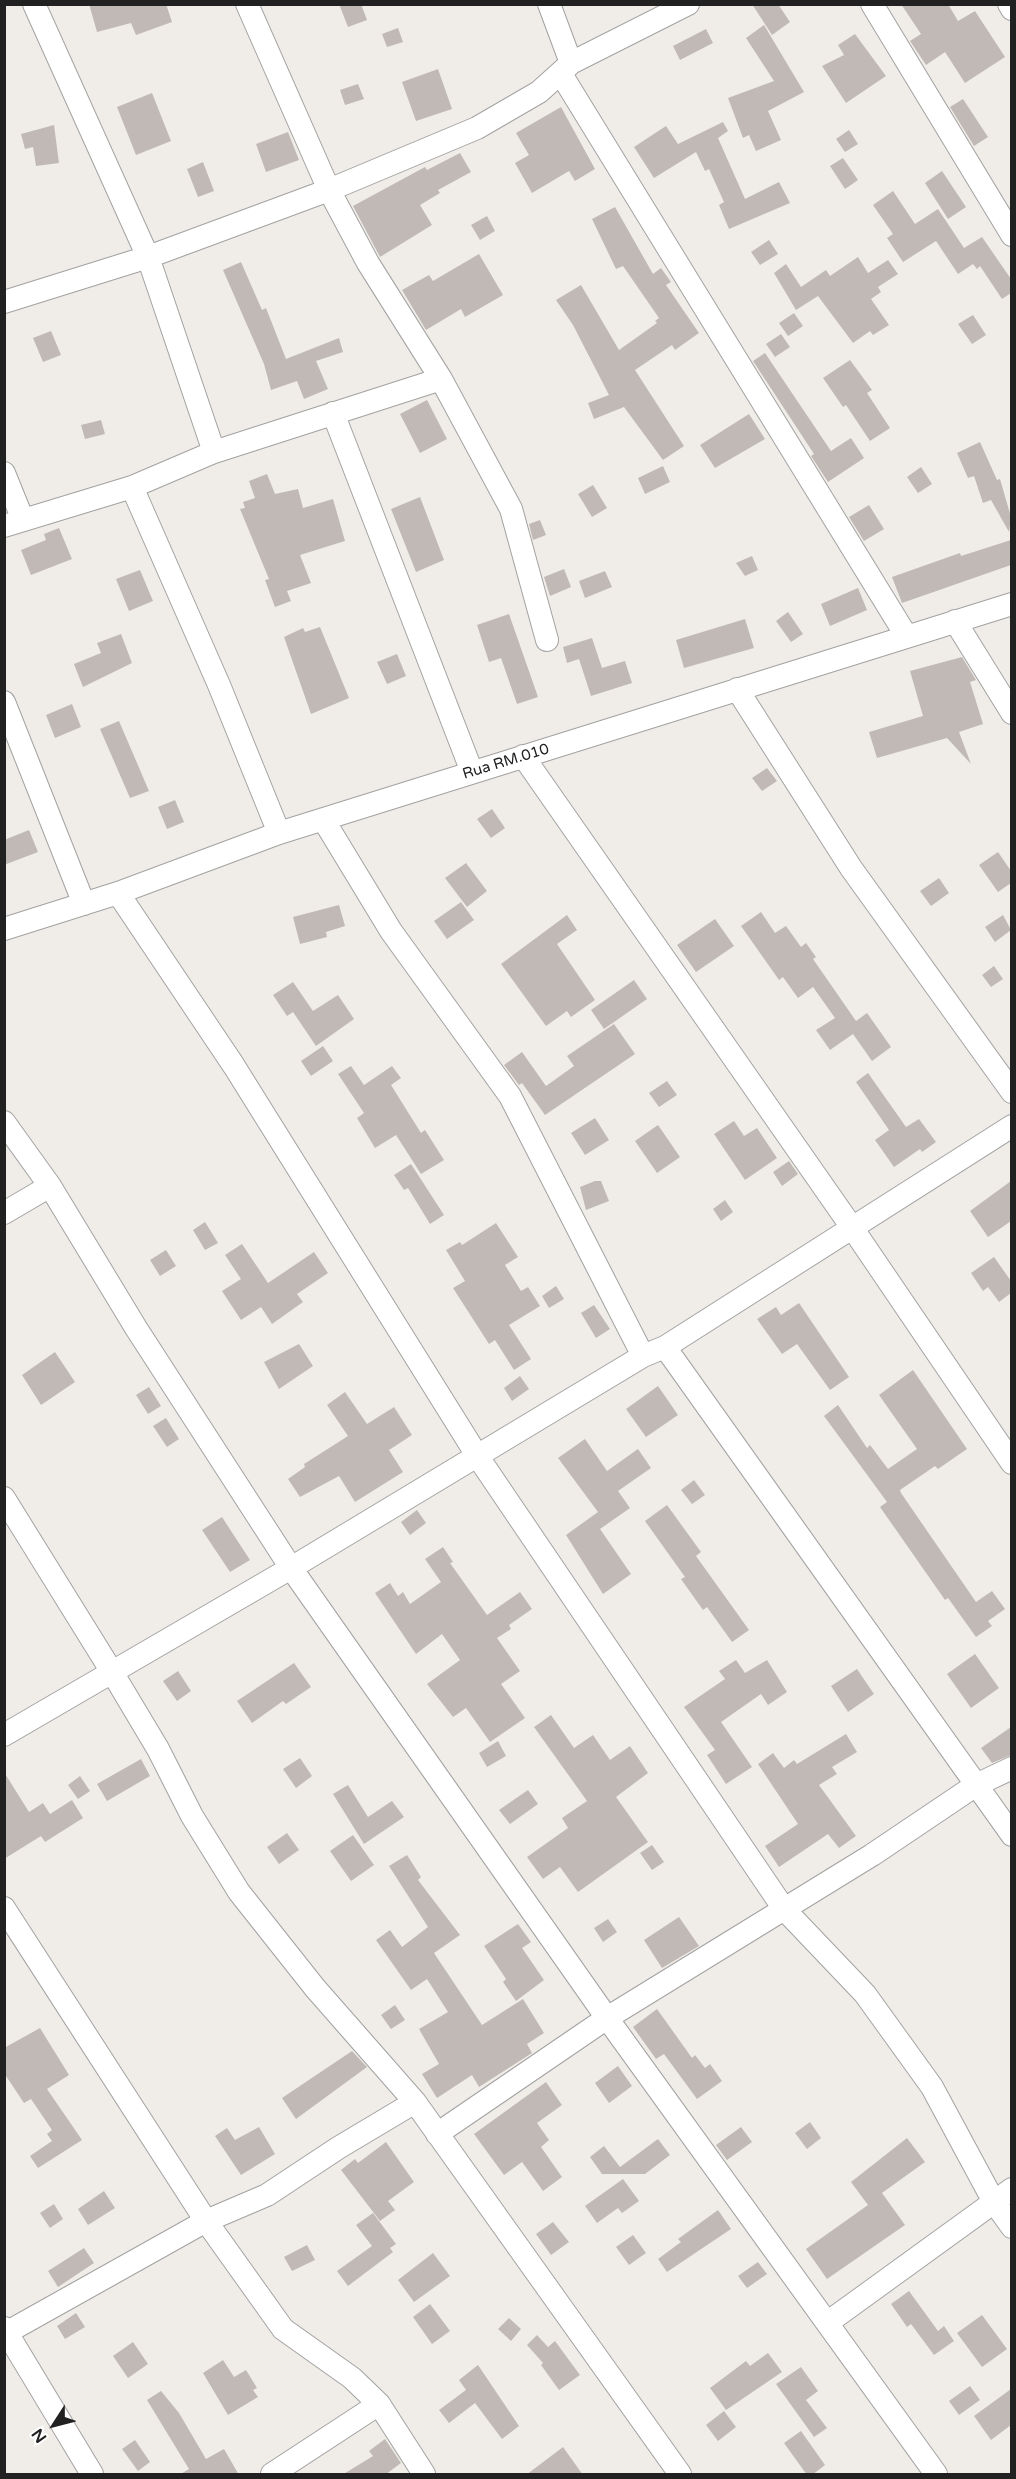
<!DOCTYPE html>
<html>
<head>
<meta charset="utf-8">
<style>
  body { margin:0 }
  #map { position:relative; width:1016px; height:2479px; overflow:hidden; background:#f0ede8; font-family:"Varela Round",sans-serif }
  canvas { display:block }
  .frame { position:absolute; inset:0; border:6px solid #212121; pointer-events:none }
  .north { position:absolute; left:24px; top:2395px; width:60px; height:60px; -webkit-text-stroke:4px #fff; paint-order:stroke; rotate:234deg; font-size:16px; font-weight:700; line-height:24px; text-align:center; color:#212121 }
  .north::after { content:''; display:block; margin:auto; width:21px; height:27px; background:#212121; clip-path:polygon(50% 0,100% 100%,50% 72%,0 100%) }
</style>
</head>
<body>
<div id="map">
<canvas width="1016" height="2479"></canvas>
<div class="frame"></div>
<div class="north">N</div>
</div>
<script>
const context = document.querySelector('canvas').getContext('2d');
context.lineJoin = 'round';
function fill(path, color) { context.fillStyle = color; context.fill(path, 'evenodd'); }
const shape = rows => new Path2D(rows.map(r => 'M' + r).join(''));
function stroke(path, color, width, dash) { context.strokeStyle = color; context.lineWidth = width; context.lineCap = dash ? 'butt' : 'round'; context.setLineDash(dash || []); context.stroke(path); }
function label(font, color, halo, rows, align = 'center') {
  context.font = font + ' "Varela Round",sans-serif'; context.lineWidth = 5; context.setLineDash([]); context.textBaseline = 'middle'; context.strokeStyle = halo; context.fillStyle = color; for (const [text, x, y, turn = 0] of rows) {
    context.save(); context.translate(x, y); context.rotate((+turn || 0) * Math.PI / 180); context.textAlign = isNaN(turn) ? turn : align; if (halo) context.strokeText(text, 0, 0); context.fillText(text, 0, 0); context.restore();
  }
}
const building = shape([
  [89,4,166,4,172,22,136,35,131,23,97,32],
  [339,4,361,4,367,20,348,27],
  [752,4,778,4,790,22,772,35],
  [901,4,948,4,958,21,975,11,1005,57,965,83,945,52,926,65,910,41,921,34],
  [764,25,804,92,768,111,781,140,756,151,749,135,743,138,728,98,774,81,746,38],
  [398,28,403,42,387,47,382,34],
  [706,29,713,43,680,60,673,46],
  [855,34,886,76,846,103,822,66,844,55,838,45],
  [438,69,452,109,416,121,402,82],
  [358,84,364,99,345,105,340,90],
  [152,93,171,141,136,155,117,107],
  [963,99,988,137,974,146,950,107],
  [561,107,595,169,575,181,569,171,532,193,515,163,529,155,516,133],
  [723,122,728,131,718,138,745,199,779,182,790,203,729,229,719,205,724,202,709,169,705,171,696,152,654,178,634,147,666,126,678,144],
  [54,125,59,163,36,166,33,147,25,149,21,134],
  [849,130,858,144,845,152,836,139],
  [288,132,299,160,266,172,256,144],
  [460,153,471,172,438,190,440,193,420,205,432,225,380,257,353,206,425,167,427,170],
  [843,158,858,180,845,189,830,166],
  [203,162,214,191,198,197,187,169],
  [942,171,966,207,948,219,925,183],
  [893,191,915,224,938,209,964,248,982,237,1011,279,1011,293,1002,299,980,266,977,269,973,264,958,274,936,241,903,262,887,238,893,234,873,205],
  [615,207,653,274,661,268,671,282,666,285,699,333,675,350,672,345,635,370,684,446,663,460,624,407,594,419,588,403,609,395,573,325,556,300,581,285,619,350,657,323,655,321,659,318,623,266,616,269,592,219],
  [487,216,495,231,480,240,471,225],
  [769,240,778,254,760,265,751,252],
  [479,254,503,295,465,317,461,309,426,330,402,290,429,275,433,281],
  [858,257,868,273,888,260,898,274,878,287,881,292,871,299,889,325,873,335,870,331,853,343,818,296,796,310,774,273,786,264,801,287,826,270,830,276],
  [241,262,262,310,266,308,286,359,339,338,343,352,316,361,328,389,304,399,297,381,271,390,264,364,223,270],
  [794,313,803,326,788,336,779,323],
  [973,315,986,335,972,344,958,324],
  [51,331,61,355,43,362,33,338],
  [781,334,790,347,775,357,766,344],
  [765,353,831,451,851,438,864,458,828,482,811,456,814,454,753,361],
  [850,360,872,390,867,393,890,428,870,441,846,405,843,407,823,378],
  [427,400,447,439,420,453,400,414],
  [749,414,765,439,715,468,700,445],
  [101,420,105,434,85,439,81,425],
  [980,442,997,480,1000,479,1011,517,1009,532,991,500,983,503,974,476,968,478,957,453],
  [663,466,670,482,645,494,638,478],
  [921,467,932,484,918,493,907,477],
  [267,474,275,494,298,489,303,508,333,499,345,541,300,555,311,583,287,591,291,601,275,607,265,580,269,579,240,509,245,508,243,502,255,498,249,481],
  [593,485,607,508,592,517,578,494],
  [420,497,444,560,416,572,391,509],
  [869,505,884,529,864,541,849,517],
  [540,520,546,535,533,540,529,524],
  [59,528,72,559,31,575,21,550,46,540,44,534],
  [1011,540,1011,565,902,603,892,577,960,553,961,556],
  [752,556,758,570,745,576,736,563],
  [564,569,571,587,550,596,544,577],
  [140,570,153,601,129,611,116,579],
  [605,571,612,587,585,598,579,581],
  [858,588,867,610,830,626,821,604],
  [788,612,803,634,791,642,776,621],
  [509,614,538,697,517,704,501,658,489,662,477,625],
  [745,619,754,648,684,668,676,640],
  [320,627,349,698,311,714,284,637,303,628,305,632],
  [121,634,132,663,83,687,74,664,101,653,97,643],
  [592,638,602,668,625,661,632,683,591,696,579,659,567,663,563,647],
  [397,654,406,676,387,684,377,662],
  [962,657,976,680,970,682,983,724,959,732,971,764,947,738,877,758,869,732,923,716,910,671],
  [72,704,81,727,55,738,46,715],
  [119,721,149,791,130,798,100,729],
  [767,768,777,781,762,791,752,778],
  [175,800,184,822,167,829,158,807],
  [492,809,505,828,491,838,477,819],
  [29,830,38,852,4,865,4,840],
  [998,852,1011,871,1011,883,998,892,979,865],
  [466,863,487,891,467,907,445,878],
  [939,878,949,893,931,906,920,891],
  [461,902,474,920,447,939,434,921],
  [339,905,345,926,326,932,327,937,300,944,293,917],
  [761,912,775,933,786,926,801,947,806,943,816,957,813,959,856,1021,867,1013,891,1047,872,1061,853,1034,830,1050,816,1030,835,1018,813,987,798,998,783,977,779,980,741,926],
  [567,915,577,930,557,944,595,1000,571,1017,567,1011,546,1026,501,964],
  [1003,915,1011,930,995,942,985,927],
  [715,919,734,946,696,972,677,945],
  [994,966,1003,979,991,987,982,975],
  [634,980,647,999,604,1029,591,1010],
  [293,982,313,1011,338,995,354,1019,316,1046,293,1012,287,1016,273,995],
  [614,1024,635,1054,545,1115,522,1083,519,1085,504,1065,522,1052,546,1086,574,1066,567,1056],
  [323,1046,333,1061,311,1076,301,1061],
  [351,1066,364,1085,392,1066,401,1078,391,1085,421,1133,425,1130,444,1160,421,1174,396,1135,375,1148,357,1118,364,1113,338,1074],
  [868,1073,906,1127,919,1119,936,1142,922,1152,920,1149,894,1167,875,1140,889,1130,856,1082],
  [667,1081,677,1095,659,1107,649,1093],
  [595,1118,609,1140,585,1155,571,1133],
  [734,1121,744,1136,757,1128,777,1158,745,1180,714,1134],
  [658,1125,680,1157,657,1173,635,1141],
  [789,1161,798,1174,782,1186,773,1172],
  [411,1164,444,1215,430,1224,408,1188,404,1190,394,1175],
  [595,1181,601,1181,609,1201,586,1210,580,1187],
  [1011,1181,1011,1221,988,1237,970,1211],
  [725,1200,733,1212,721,1221,713,1209],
  [205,1222,218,1243,205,1250,193,1230],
  [496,1223,518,1257,505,1265,521,1291,528,1287,540,1306,509,1325,531,1359,514,1370,495,1340,489,1344,453,1288,465,1281,446,1250,460,1242,462,1245],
  [242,1244,268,1283,314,1252,328,1273,297,1294,303,1302,272,1324,261,1307,241,1320,222,1291,241,1279,225,1255],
  [166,1250,176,1266,160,1276,150,1260],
  [994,1257,1011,1281,1011,1293,999,1302,988,1287,983,1291,971,1273],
  [556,1286,564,1299,549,1308,542,1296],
  [799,1303,849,1377,830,1390,797,1344,782,1354,757,1319,776,1307,781,1315],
  [594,1305,610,1329,596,1338,581,1313],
  [299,1344,313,1366,279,1389,264,1362],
  [55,1352,75,1382,41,1405,22,1375],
  [913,1370,967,1449,938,1469,935,1466,900,1490,901,1493,976,1602,992,1591,1005,1609,988,1621,992,1626,976,1637,948,1598,945,1600,880,1507,887,1502,824,1416,838,1405,867,1448,870,1445,888,1469,917,1449,879,1395],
  [520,1376,529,1389,512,1401,504,1388],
  [658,1386,678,1415,646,1437,626,1409],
  [149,1387,161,1406,148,1414,136,1395],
  [345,1392,367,1424,394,1407,412,1435,389,1450,403,1472,355,1502,339,1476,300,1497,288,1479,305,1467,304,1464,348,1436,327,1405],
  [166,1418,179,1439,167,1447,153,1426],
  [585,1439,607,1471,638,1449,651,1468,618,1491,630,1508,600,1529,631,1574,603,1594,566,1535,598,1512,558,1458],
  [694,1480,705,1495,692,1504,681,1490],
  [667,1505,701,1552,696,1556,749,1630,732,1642,707,1607,703,1610,681,1579,685,1577,645,1521],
  [417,1510,426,1523,410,1535,401,1522],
  [222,1517,250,1560,230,1572,202,1530],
  [443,1547,453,1562,450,1563,487,1615,520,1592,532,1609,509,1625,511,1629,497,1638,520,1671,501,1684,525,1718,490,1742,466,1708,453,1717,427,1684,460,1660,442,1634,416,1654,375,1593,390,1583,398,1596,403,1592,410,1604,441,1582,425,1559],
  [975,1654,999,1688,971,1708,947,1674],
  [736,1660,745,1673,767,1660,787,1692,768,1705,761,1694,721,1722,752,1767,726,1784,707,1755,715,1750,684,1707,725,1679,719,1671],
  [294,1663,311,1687,286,1704,283,1701,252,1723,237,1701],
  [857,1669,874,1694,848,1712,831,1686],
  [178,1671,191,1691,177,1701,163,1681],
  [551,1715,574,1748,593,1735,610,1760,630,1746,648,1773,616,1797,648,1842,578,1892,560,1867,543,1879,527,1857,568,1828,562,1818,587,1801,534,1727],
  [1011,1727,1011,1755,992,1763,981,1748],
  [846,1734,857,1752,832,1767,837,1774,819,1785,856,1836,839,1848,828,1834,779,1867,765,1846,798,1824,758,1764,773,1753,784,1768,794,1760,797,1764],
  [498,1741,506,1756,487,1767,479,1753],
  [300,1758,312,1776,296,1788,283,1769],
  [141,1759,150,1776,107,1801,97,1784],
  [4,1772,29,1812,43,1803,50,1814,72,1800,83,1818,45,1842,41,1836,4,1859],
  [80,1776,90,1791,78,1799,68,1785],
  [348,1785,368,1817,392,1801,404,1817,364,1844,333,1794],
  [528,1790,538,1804,510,1824,499,1810],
  [287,1833,299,1850,279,1864,267,1847],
  [353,1835,374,1865,351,1881,330,1851],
  [652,1845,664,1862,652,1870,640,1853],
  [407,1855,421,1877,418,1880,460,1935,434,1953,482,2025,523,1999,544,2033,527,2044,532,2053,479,2087,472,2075,437,2098,422,2074,439,2064,419,2029,448,2012,427,1979,411,1990,376,1940,390,1930,402,1947,428,1927,389,1866],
  [679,1917,699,1946,662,1968,644,1940],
  [608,1919,617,1932,603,1942,594,1928],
  [518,1924,531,1942,522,1948,544,1980,516,2001,503,1982,506,1979,484,1946],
  [395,2005,405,2020,391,2029,381,2015],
  [657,2009,692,2058,695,2055,705,2068,710,2064,722,2081,697,2099,664,2054,656,2059,633,2027],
  [40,2028,69,2075,47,2089,82,2140,38,2168,30,2156,52,2141,47,2134,52,2130,31,2099,24,2103,4,2073,4,2048],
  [352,2051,367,2067,296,2119,282,2098],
  [618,2066,632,2086,609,2103,595,2083],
  [546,2082,562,2105,537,2123,549,2140,541,2147,562,2177,543,2191,522,2162,504,2175,474,2134],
  [810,2122,821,2138,807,2149,795,2133],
  [259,2127,275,2154,241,2175,215,2136,227,2128,235,2140],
  [741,2127,752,2142,727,2160,716,2145],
  [907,2138,925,2162,882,2193,905,2225,827,2279,806,2249,868,2205,851,2182],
  [658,2139,670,2155,645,2174,602,2174,590,2157,604,2146,620,2167],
  [386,2142,414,2182,388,2201,395,2210,380,2221,341,2170,355,2159,358,2163],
  [623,2179,639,2201,622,2213,618,2208,597,2223,585,2206],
  [104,2191,115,2208,88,2225,78,2209],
  [54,2204,63,2219,50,2228,40,2213],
  [718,2210,731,2229,667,2272,658,2259,681,2242,678,2239],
  [373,2213,396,2244,390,2248,393,2252,348,2286,337,2271,372,2246,356,2225],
  [553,2222,569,2242,551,2255,536,2234],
  [633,2235,646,2253,629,2265,616,2247],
  [307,2245,315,2260,292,2271,284,2257],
  [84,2248,94,2263,58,2287,48,2271],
  [433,2253,450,2276,414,2302,398,2280],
  [758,2262,767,2274,747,2288,738,2276],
  [909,2291,938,2331,944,2326,954,2341,934,2355,911,2324,907,2327,891,2304],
  [430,2304,450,2331,432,2344,413,2317],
  [76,2313,85,2327,65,2339,57,2326],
  [982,2315,1007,2349,982,2367,957,2333],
  [509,2318,521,2329,511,2341,498,2329],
  [537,2335,548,2347,555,2341,580,2375,559,2390,541,2365,543,2363,527,2345],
  [133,2342,148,2364,128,2378,113,2356],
  [768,2353,782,2372,726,2410,710,2388,746,2361,750,2366],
  [223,2360,234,2377,246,2370,257,2388,253,2390,258,2397,228,2415,203,2373],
  [478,2365,519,2426,502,2439,475,2403,449,2423,439,2410,466,2390,459,2380],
  [801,2367,818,2391,806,2400,827,2428,814,2437,776,2384],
  [970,2386,980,2400,959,2415,949,2401],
  [1011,2389,1011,2425,991,2440,974,2416],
  [161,2391,179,2413,206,2459,224,2449,239,2475,179,2475,189,2469,147,2400],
  [724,2411,736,2427,718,2441,706,2425],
  [801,2431,825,2465,812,2475,807,2475,784,2443],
  [385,2439,401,2463,385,2475,342,2475,373,2456,369,2451],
  [135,2440,150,2462,138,2471,122,2449],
  [563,2447,583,2475,526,2475]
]);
const street = shape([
  [34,4,148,257,214,452],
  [247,4,329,190,368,263,441,379,511,509,547,640],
  [549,4,571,63,688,4],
  [872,4,1012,235],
  [1009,4,1012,9],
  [561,74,907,637],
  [4,302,148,257,329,190,477,128,539,92,569,65],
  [333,413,472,772],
  [4,473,23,520],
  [132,487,219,685,279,833],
  [4,526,132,487,214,452,441,379],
  [955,621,1012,713],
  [737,689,851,868,1012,1092],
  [4,702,84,904],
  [523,756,853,1229,1012,1463],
  [323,819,391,931,510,1096,643,1356],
  [118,893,234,1066,478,1457,784,1909,865,1994,932,2087,994,2202,1012,2227],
  [4,929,118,893,279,833,1012,604],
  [4,1122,50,1186,136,1328,291,1568,607,2018,936,2474],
  [4,1213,50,1186],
  [665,1347,1012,1835],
  [4,1498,112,1672,158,1749,192,1816,239,1892,315,1988,415,2102,680,2474],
  [4,1735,291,1568,643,1356,665,1347,1012,1126],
  [4,1908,206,2221,283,2329,352,2378,379,2404,424,2474],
  [437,2134,607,2018,872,1855,976,1785,1012,1768],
  [827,2323,1012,2189],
  [4,2328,92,2474],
  [4,2334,206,2221,267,2195,338,2148,415,2102],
  [272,2474,379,2404]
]);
const streetNames = [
  ["Rua RM.010",506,762,-17]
];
fill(building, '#c1b9b5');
stroke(street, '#a2a2a2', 24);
stroke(street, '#fff', 22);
label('15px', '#212121', '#fff', streetNames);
</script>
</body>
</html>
